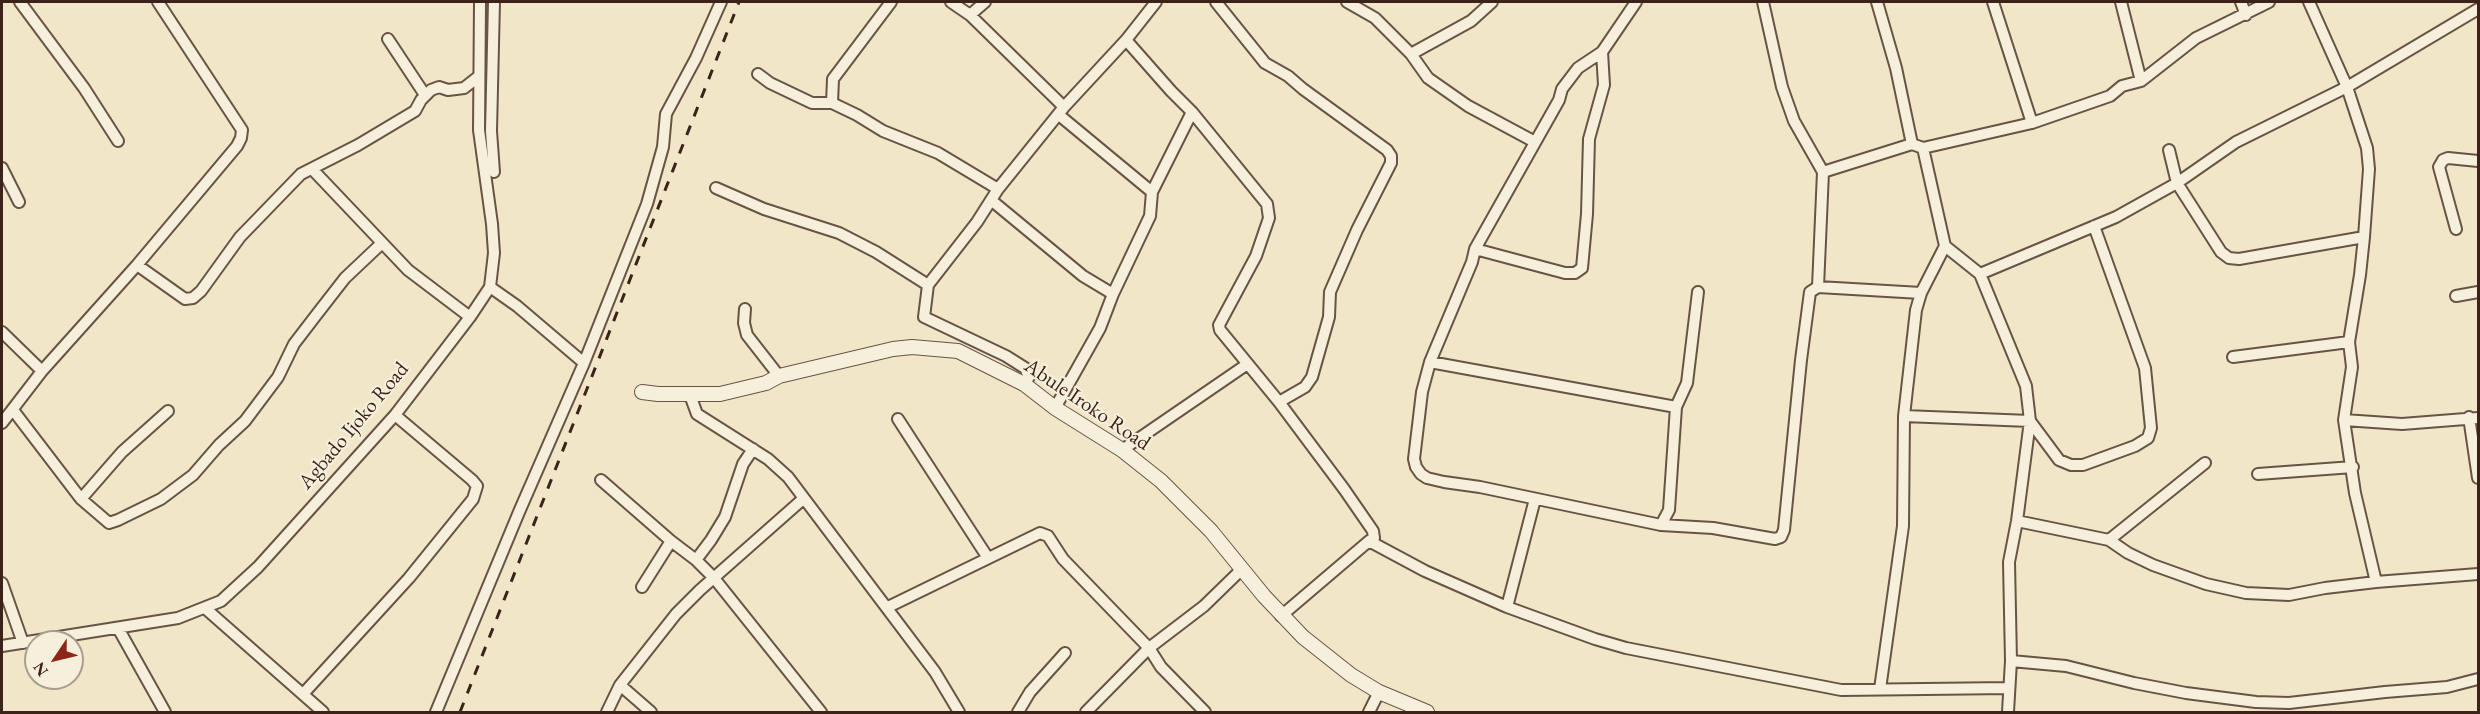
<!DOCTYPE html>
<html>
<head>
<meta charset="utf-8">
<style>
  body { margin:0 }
  #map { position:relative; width:2480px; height:714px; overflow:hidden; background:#f1e6c8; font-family:"EB Garamond",serif }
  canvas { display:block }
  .frame { position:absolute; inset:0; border:3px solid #3b2319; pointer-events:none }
  .north { position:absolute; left:24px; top:630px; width:60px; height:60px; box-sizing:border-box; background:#f6efdb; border:2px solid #ab9d8d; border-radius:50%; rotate:235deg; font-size:16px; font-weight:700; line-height:24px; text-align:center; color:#3b2319 }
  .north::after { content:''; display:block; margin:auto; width:21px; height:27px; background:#8f2418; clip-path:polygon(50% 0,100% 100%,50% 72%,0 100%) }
</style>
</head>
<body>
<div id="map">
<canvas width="2480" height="714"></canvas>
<div class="frame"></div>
<div class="north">N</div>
</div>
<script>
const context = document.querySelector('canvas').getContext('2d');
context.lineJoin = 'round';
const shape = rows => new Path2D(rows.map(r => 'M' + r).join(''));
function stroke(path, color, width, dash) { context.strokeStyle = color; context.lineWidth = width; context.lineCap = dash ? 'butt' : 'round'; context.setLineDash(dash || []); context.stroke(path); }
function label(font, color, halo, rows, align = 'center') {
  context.font = font + ' "EB Garamond",serif'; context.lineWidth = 4.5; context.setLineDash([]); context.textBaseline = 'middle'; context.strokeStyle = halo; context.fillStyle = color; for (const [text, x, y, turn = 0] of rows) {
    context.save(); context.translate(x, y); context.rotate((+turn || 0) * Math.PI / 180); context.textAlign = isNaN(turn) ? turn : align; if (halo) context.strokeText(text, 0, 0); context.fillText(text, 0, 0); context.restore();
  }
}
const minor = shape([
  [20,2,84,88,118,141],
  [494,2,491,131,494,172],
  [951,2,970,15,1064,107],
  [1216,2,1265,63,1288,76,1303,89,1387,150,1391,156,1391,163,1357,230,1330,292,1329,317,1312,377,1305,387,1279,402],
  [1347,2,1375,18,1411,54,1428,78,1468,106,1535,142],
  [1636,2,1602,52,1578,68,1562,89,1559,100,1475,249,1472,262,1430,362,1422,392,1414,459,1416,467,1421,474,1427,478,1444,482,1480,487,1661,525,1713,528,1775,539,1781,537,1784,530,1801,360,1810,292,1818,287,1921,293],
  [1763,2,1782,87,1794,121,1823,172,1818,287],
  [1877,2,1896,68,1912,144,1923,148,1945,246,1980,274,2026,386,2030,421,2017,521,2009,562,2011,661,2008,712],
  [1993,2,2032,123],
  [2121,2,2141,81],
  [2241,2,2246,15],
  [2309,2,2347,87,2367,148,2369,169,2364,237,2360,275,2349,342,2352,367,2344,420,2355,493,2376,582],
  [970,15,985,2],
  [388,39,425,95],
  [1126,40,1171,91,1192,112,1267,204,1269,218,1256,256,1219,325,1220,330,1279,402,1344,489,1373,531,1374,538,1369,541,1425,571,1507,607,1595,639,1626,648,1841,690,2009,688],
  [1411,54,1471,21,1492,2],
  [758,74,770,83,812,103,832,103,857,115,883,131,938,153,998,189],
  [832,103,833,79,891,2],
  [1059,115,1152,192],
  [1923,148,2032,123,2110,96,2122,86,2141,81,2196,38,2269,2],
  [2169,150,2177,183,2221,252,2229,258,2239,259,2364,237],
  [2,168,19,202],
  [313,170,408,270,470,317],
  [1823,172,1912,144],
  [716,188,764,209,839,233,876,252,928,285],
  [991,200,1083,276,1113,294],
  [2456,229,2439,167,2443,160,2448,158,2478,161],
  [1475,249,1565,273,1575,273,1582,268,1587,214,1589,139,1604,85,1602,52],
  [137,265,185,299,193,298,201,291,240,237,301,174,358,145,415,111,421,100,431,90,439,87,448,90,464,88,478,77],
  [1980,274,2116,217,2177,183,2236,142,2347,87,2478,9],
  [490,287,517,306,584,363],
  [2456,296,2478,292],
  [745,309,744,323,747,335,779,376],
  [2,332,42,371],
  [2233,357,2349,342],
  [1430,362,1676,407],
  [1024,384,1029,377,1025,368,1006,356,924,317,928,285,977,222,998,189,1064,107,1126,40,1156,2],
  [690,395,697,414,768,459,788,477,935,672,959,712],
  [1055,408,1100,328,1113,294,1150,216,1152,192,1192,112],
  [13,410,81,499,109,523,118,520,161,499,193,475,219,445,245,421,278,377,294,344,317,314,345,278,382,243],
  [1904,416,2030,421,2059,460,2071,465,2083,465,2135,446,2148,438,2151,428,2145,368,2094,226],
  [2469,417,2478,478],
  [898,419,988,558],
  [2344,420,2402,424,2478,418],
  [2,423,42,371,137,265,237,146,241,138,242,130,158,2],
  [1122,450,1246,365],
  [2258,474,2353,467],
  [601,480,671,541,696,560,714,578,821,712],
  [81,499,122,452,168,411],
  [2017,521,2109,540,2128,553,2153,565,2206,584,2246,593,2289,595,2325,588,2376,582,2478,574],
  [1661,525,1669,510,1676,407,1687,383,1698,292],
  [2109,540,2205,463],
  [696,560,711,540,725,517,743,464,753,449],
  [2,583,23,643],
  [642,587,671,541],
  [888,607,1040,533,1048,536,1063,559,1149,648,1161,667,1205,712],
  [1507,607,1535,499],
  [206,609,323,712],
  [1281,616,1369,541],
  [118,628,165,712],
  [2,646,178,618,221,601,258,567,395,415,470,317,490,287,494,253,492,224,479,130,480,2],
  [2011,661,2066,666,2134,683,2186,693,2256,702,2289,703,2385,692,2447,687,2478,679],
  [620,685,651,712],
  [1880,689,1903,526,1904,416,1916,310,1921,293,1945,246],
  [303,694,409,578,473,499,477,486,472,480,395,415],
  [436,712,519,512,584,363,647,204,663,147,666,114,696,58,721,2],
  [607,712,620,685,676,614,700,590,803,499],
  [1018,712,1030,692,1065,653],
  [1086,712,1149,648,1204,606,1242,569],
  [1369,712,1379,692]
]);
const tertiary = shape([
  [642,392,658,394,720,394,766,383,779,376,893,349,912,347,958,351,1024,384,1055,408,1122,450,1161,481,1211,531,1264,596,1303,637,1351,675,1379,692,1427,712]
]);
const rail = shape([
  [460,712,739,2]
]);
const streetNames = [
  ["Abule Iroko Road",1087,405,34],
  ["Agbado Ijoko Road",354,426,-50]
];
stroke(minor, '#685445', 14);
stroke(tertiary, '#685445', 16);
stroke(minor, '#f6efdb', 10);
stroke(tertiary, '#f6efdb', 14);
stroke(rail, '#3b2319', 3, [10, 10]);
label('21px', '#3b2319', '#f6efdb', streetNames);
</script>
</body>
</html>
